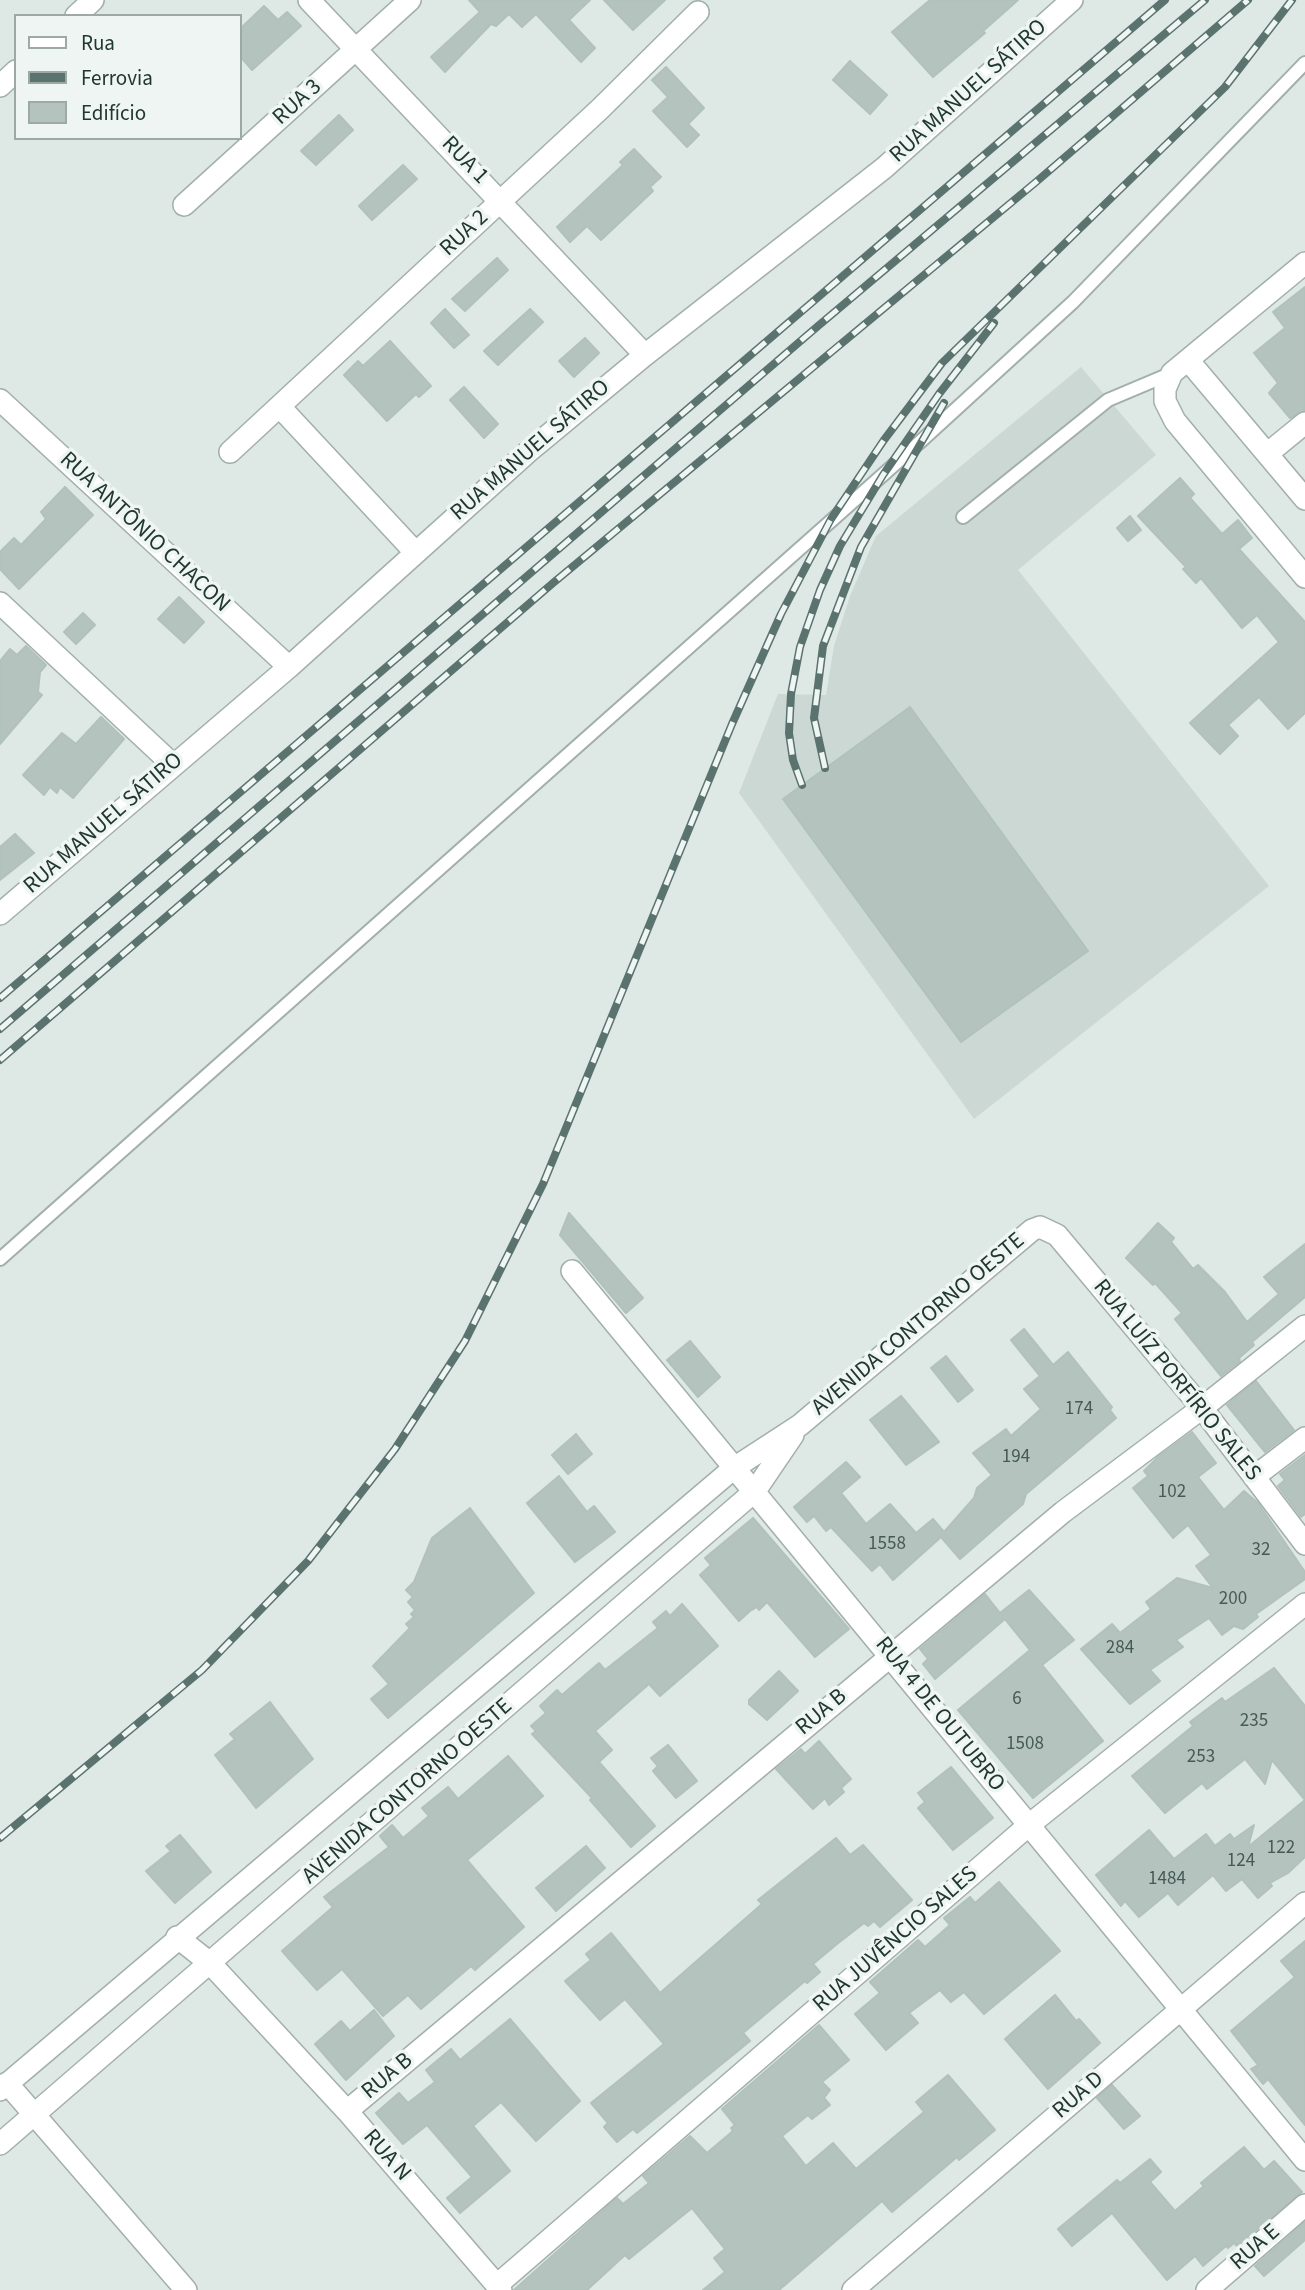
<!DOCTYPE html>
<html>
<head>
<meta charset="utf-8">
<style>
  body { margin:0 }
  #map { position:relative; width:1305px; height:2290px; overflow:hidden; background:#dee8e5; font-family:"Source Sans 3",sans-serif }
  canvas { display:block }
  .legend { position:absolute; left:14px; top:14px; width:228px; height:126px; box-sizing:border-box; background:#eef5f2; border:2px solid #9ca9a5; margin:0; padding:9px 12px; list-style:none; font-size:21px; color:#213732 }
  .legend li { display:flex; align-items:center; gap:14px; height:35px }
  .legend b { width:35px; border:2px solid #9ca9a5 }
</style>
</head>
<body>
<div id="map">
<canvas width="1305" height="2290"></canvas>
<ul class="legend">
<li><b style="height:9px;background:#fff"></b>Rua</li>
<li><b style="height:9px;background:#5b736e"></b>Ferrovia</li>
<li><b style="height:19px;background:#b4c3be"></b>Edifício</li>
</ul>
</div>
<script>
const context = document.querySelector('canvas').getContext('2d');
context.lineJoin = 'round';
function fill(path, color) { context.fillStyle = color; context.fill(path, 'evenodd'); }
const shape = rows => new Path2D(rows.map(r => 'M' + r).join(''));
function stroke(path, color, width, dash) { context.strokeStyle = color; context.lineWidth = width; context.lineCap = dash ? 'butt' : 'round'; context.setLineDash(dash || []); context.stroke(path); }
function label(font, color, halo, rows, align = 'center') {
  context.font = font + ' "Source Sans 3",sans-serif'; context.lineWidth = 7; context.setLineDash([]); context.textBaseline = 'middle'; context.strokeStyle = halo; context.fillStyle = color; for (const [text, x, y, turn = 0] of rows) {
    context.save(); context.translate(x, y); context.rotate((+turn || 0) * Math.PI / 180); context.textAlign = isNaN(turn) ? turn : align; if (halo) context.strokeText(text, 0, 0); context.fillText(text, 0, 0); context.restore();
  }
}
const built = shape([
  [1081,367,1156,455,1018,570,1269,886,974,1119,739,793,778,694,826,695,834,646,850,596,876,536]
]);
const building = shape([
  [469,0,590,0,569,20,595,48,581,62,536,14,522,27,509,14,496,26,491,24,445,72,431,57,480,12,469,0],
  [604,0,665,0,633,30,604,0],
  [930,0,1018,0,983,31,985,33,933,77,892,32,930,0],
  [264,6,278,20,287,12,301,26,252,70,240,56,240,29,264,6],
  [850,61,887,95,870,114,833,80,850,61],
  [666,67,704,108,688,124,699,135,687,147,653,111,668,97,652,80,666,67],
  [339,115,353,130,316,165,301,151,339,115],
  [634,149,661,177,650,187,653,191,601,240,587,226,570,242,557,227,623,165,620,162,634,149],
  [403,165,417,179,372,220,359,206,403,165],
  [497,258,508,270,465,311,452,299,497,258],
  [1305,287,1305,410,1290,418,1269,393,1278,383,1254,353,1285,328,1273,312,1305,287],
  [445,309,469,335,454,348,431,323,445,309],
  [530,309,543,322,498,365,484,351,530,309],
  [585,338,599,353,574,377,559,361,585,338],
  [390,341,431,386,419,397,416,394,387,421,344,375,358,361,363,366,390,341],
  [464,387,498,424,484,438,450,400,464,387],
  [1180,478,1194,494,1190,498,1222,534,1238,520,1252,538,1239,549,1305,622,1305,713,1288,729,1259,697,1228,725,1238,736,1220,754,1190,723,1279,642,1257,615,1242,628,1201,578,1196,583,1183,569,1186,567,1138,516,1180,478],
  [65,487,93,515,19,589,0,569,0,552,14,538,21,545,46,519,41,512,65,487],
  [1130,516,1141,530,1128,541,1117,528,1130,516],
  [179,597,204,622,184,643,158,619,179,597],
  [83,613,95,625,76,644,64,632,83,613],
  [26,646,46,665,40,672,38,692,42,695,0,744,0,661,10,649,17,655,26,646],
  [910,707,1088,951,961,1042,783,799,910,707],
  [101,717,124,739,73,798,60,787,57,793,50,787,44,795,23,775,62,733,76,744,101,717],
  [15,834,34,853,0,880,0,847,15,834],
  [569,1213,643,1298,626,1313,560,1235,569,1213],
  [1158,1223,1174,1238,1171,1242,1193,1269,1198,1265,1225,1292,1247,1322,1279,1294,1264,1277,1305,1244,1305,1297,1252,1342,1254,1345,1239,1358,1240,1361,1221,1376,1175,1319,1182,1313,1155,1283,1153,1285,1126,1258,1158,1223],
  [1024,1329,1053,1365,1068,1352,1112,1407,1110,1410,1116,1418,1026,1494,1023,1504,960,1559,941,1537,893,1580,880,1564,872,1571,831,1527,826,1531,814,1516,807,1522,794,1507,846,1462,860,1477,841,1493,866,1524,890,1504,916,1533,933,1519,944,1532,974,1498,977,1488,992,1475,973,1453,1006,1429,1011,1436,1041,1409,1024,1389,1040,1376,1011,1340,1024,1329],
  [690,1341,720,1377,698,1397,667,1360,690,1341],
  [946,1356,973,1390,958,1402,931,1368,946,1356],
  [1256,1381,1294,1430,1265,1452,1227,1405,1256,1381],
  [901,1396,939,1442,906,1465,870,1420,901,1396],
  [1192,1432,1216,1463,1198,1477,1224,1510,1244,1491,1258,1503,1305,1572,1305,1579,1256,1614,1258,1617,1243,1629,1234,1626,1222,1635,1209,1618,1176,1640,1183,1647,1150,1670,1160,1681,1130,1704,1081,1649,1112,1624,1120,1633,1151,1609,1146,1602,1177,1578,1213,1588,1196,1566,1211,1555,1188,1525,1173,1538,1133,1488,1148,1476,1144,1471,1158,1457,1192,1432],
  [576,1434,592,1454,568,1474,552,1455,576,1434],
  [1305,1455,1305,1514,1301,1517,1278,1486,1285,1480,1280,1474,1305,1455],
  [559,1476,587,1512,594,1506,615,1532,575,1562,527,1503,559,1476],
  [470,1508,534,1593,388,1718,371,1699,389,1684,373,1666,410,1628,406,1624,414,1617,411,1614,415,1610,408,1602,413,1597,406,1590,414,1582,432,1538,470,1508],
  [753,1518,849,1629,815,1657,767,1602,759,1610,757,1607,750,1611,739,1621,700,1575,711,1565,705,1558,753,1518],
  [1029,1590,1074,1640,1042,1665,1103,1741,1033,1798,958,1710,1030,1650,1005,1619,935,1679,923,1664,928,1659,920,1649,985,1594,1000,1613,1029,1590],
  [682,1604,718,1646,660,1696,649,1684,595,1731,612,1750,599,1762,655,1826,631,1847,590,1800,592,1798,532,1734,536,1731,531,1726,546,1713,540,1706,557,1690,562,1695,599,1663,605,1670,658,1628,653,1622,666,1611,670,1616,682,1604],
  [1274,1668,1305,1706,1305,1800,1272,1760,1265,1784,1245,1759,1207,1789,1202,1783,1165,1813,1132,1776,1193,1726,1190,1722,1222,1698,1225,1702,1274,1668],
  [779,1671,798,1691,767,1720,749,1704,749,1700,779,1671],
  [270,1702,313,1759,256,1808,215,1755,235,1739,230,1734,270,1702],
  [819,1741,851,1779,841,1788,844,1792,829,1805,825,1798,813,1809,776,1769,801,1749,805,1754,819,1741],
  [668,1745,697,1781,676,1798,653,1771,658,1766,651,1758,668,1745],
  [508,1756,543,1796,467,1860,524,1927,475,1970,471,1966,421,2009,408,1995,383,2016,342,1969,317,1990,282,1951,333,1907,324,1897,389,1847,380,1836,392,1825,403,1838,429,1816,422,1808,448,1787,458,1799,508,1756],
  [951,1767,993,1818,953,1850,918,1808,925,1802,918,1793,951,1767],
  [1305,1800,1305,1857,1288,1873,1270,1883,1272,1886,1258,1898,1242,1879,1226,1891,1213,1875,1178,1905,1168,1893,1139,1917,1125,1901,1121,1906,1096,1875,1149,1830,1174,1859,1206,1834,1215,1846,1230,1834,1234,1839,1254,1825,1248,1847,1305,1800],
  [180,1835,211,1872,175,1903,146,1871,171,1851,166,1846,180,1835],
  [836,1838,850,1855,863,1845,912,1900,880,1927,874,1921,868,1926,864,1923,837,1944,813,1964,820,1972,807,1983,805,1981,743,2033,750,2041,637,2133,633,2129,617,2142,604,2127,608,2123,591,2103,664,2044,625,1999,600,2020,565,1981,591,1960,586,1954,611,1933,660,1993,762,1904,758,1900,836,1838],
  [586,1846,605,1868,556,1911,536,1888,586,1846],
  [999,1882,1060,1951,984,2014,964,1992,951,2002,940,1990,909,2013,918,2023,886,2050,855,2014,880,1993,870,1982,918,1940,925,1947,950,1925,944,1918,970,1897,975,1903,999,1882],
  [1305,1941,1305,2125,1268,2079,1263,2084,1251,2069,1258,2065,1231,2031,1295,1977,1281,1961,1305,1941],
  [1055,1995,1076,2021,1079,2019,1100,2043,1048,2089,1005,2039,1055,1995],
  [374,2010,394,2036,346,2080,315,2044,341,2021,350,2031,374,2010],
  [510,2019,580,2101,536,2141,501,2102,473,2126,510,2171,460,2213,447,2198,472,2177,427,2125,403,2144,376,2113,399,2093,408,2103,435,2082,426,2070,451,2049,460,2060,510,2019],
  [819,2025,849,2060,822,2082,830,2090,824,2098,830,2105,812,2119,808,2115,782,2136,806,2166,833,2143,856,2169,924,2112,916,2102,948,2075,995,2130,959,2160,957,2157,892,2212,882,2201,779,2290,703,2290,725,2272,714,2258,725,2249,692,2208,629,2259,625,2255,587,2290,514,2290,617,2198,623,2204,649,2183,643,2176,690,2136,707,2153,733,2131,731,2128,735,2125,722,2109,819,2025],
  [1112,2085,1140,2116,1124,2129,1097,2098,1112,2085],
  [1244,2147,1264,2170,1274,2161,1302,2192,1237,2246,1234,2243,1228,2248,1226,2246,1203,2266,1195,2256,1167,2280,1112,2213,1072,2246,1058,2229,1117,2180,1120,2183,1150,2159,1161,2172,1150,2182,1175,2211,1204,2186,1201,2183,1244,2147],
  [1305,2222,1305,2240,1264,2276,1255,2266,1305,2222]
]);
const service = shape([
  [963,517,1108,400,1172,373],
  [0,1259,921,441,1073,302,1305,63]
]);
const minor = shape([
  [309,0,645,355],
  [76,16,93,0],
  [0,86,16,71],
  [184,205,410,0],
  [1305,263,1172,373,1165,389,1165,401,1175,421,1305,577],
  [1188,360,1305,499],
  [0,400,289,667],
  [280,407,415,552],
  [230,452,600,109,698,12],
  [1267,454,1305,423],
  [0,603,172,764],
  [0,914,289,667,529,451,645,355,884,168,1072,0],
  [572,1271,1305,2160],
  [1254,1477,1305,1438],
  [177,1937,210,1963,347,2111,501,2290],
  [7,2083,186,2290],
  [0,2090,734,1468,800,1425,1032,1230,1040,1227,1057,1235,1202,1408,1305,1544],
  [347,2111,1063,1512,1202,1408,1305,1326],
  [0,2144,755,1491,793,1435],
  [497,2285,1029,1825,1305,1604],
  [853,2290,1305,1903],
  [1207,2290,1305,2205]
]);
const rail = shape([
  [825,768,814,718,823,646,861,547,944,403],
  [802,785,793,760,789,733,791,694,800,647,820,590,840,546,883,475,939,394,994,323],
  [0,998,1165,0],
  [0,1029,818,326,1205,0],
  [0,1060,553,583,1036,182,1248,0],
  [0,1838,202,1670,308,1561,395,1449,465,1341,543,1184,732,724,781,614,831,519,884,440,942,363,1225,87,1292,0]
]);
const numberNames = [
  ["174",1079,1410],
  ["194",1016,1458],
  ["102",1172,1493],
  ["1558",887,1545],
  ["32",1261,1551],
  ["200",1233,1600],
  ["284",1120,1649],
  ["6",1017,1700],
  ["235",1254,1722],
  ["1508",1025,1745],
  ["253",1201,1758],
  ["122",1281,1849],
  ["124",1241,1862],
  ["1484",1167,1880]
];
const streetNames = [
  ["RUA MANUEL SÁTIRO",969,92,-42],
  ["RUA 3",298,103,-42],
  ["RUA 1",464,161,46],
  ["RUA 2",465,234,-43],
  ["RUA MANUEL SÁTIRO",531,451,-41],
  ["RUA ANTÔNIO CHACON",144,533,43],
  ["RUA MANUEL SÁTIRO",104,824,-41],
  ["AVENIDA CONTORNO OESTE",919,1325,-40],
  ["RUA LUÍZ PORFÍRIO SALES",1176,1381,51],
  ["RUA B",822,1713,-40],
  ["RUA 4 DE OUTUBRO",939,1715,51],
  ["AVENIDA CONTORNO OESTE",408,1792,-41],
  ["RUA JUVÊNCIO SALES",896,1940,-41],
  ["RUA B",388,2077,-40],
  ["RUA D",1079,2096,-41],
  ["RUA N",386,2156,49],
  ["RUA E",1256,2248,-41]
];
fill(built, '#ccd8d4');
fill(building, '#b4c3be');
stroke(building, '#b1c1bc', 2);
stroke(service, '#a2afac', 16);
stroke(minor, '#a2afac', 24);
stroke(service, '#fff', 12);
stroke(minor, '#fff', 21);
stroke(rail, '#5b736e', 8);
stroke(rail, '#eef5f2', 5, [16]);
label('19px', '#465a55', null, numberNames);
label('23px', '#213732', '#eef5f2', streetNames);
</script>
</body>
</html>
